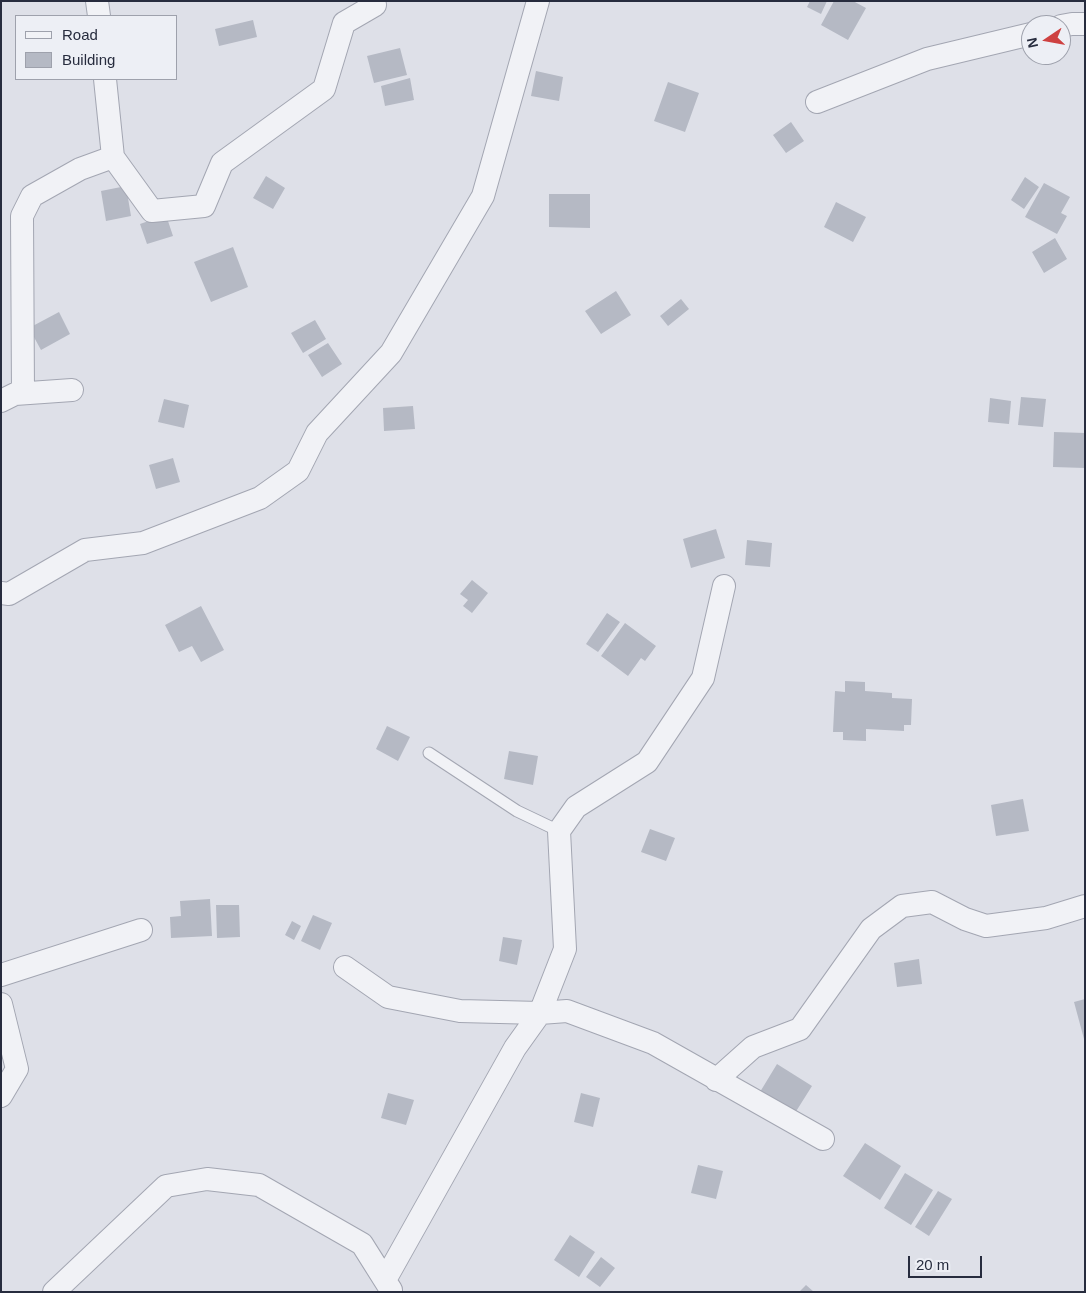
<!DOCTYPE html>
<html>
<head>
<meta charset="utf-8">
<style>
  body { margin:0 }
  #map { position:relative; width:1086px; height:1293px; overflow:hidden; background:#dee0e8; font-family:Helvetica,sans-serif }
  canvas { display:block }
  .frame { position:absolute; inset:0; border:2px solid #272c3e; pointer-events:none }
  .legend { position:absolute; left:15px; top:15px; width:162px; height:65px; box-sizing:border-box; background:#edeff5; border:1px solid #9ea1ac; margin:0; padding:6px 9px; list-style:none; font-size:15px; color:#272c3e }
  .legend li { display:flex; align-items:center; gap:10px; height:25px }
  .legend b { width:25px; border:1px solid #9ea1ac }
  .north { position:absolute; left:1021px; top:15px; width:50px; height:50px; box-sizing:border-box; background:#edeff5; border:1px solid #9ea1ac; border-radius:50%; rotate:258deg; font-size:14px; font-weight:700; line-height:20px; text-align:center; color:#272c3e }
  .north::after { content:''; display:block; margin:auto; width:18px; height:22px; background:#ce4141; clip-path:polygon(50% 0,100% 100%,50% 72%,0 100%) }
  .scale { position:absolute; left:908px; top:1256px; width:74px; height:22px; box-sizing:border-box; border:2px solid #272c3e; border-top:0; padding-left:6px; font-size:15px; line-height:18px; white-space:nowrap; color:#272c3e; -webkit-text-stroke:4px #edeff5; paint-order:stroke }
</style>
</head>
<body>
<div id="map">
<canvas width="1086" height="1293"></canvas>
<div class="frame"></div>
<ul class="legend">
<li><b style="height:6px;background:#f1f2f6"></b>Road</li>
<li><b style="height:14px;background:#b5b9c4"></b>Building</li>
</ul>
<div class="north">N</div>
<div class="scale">20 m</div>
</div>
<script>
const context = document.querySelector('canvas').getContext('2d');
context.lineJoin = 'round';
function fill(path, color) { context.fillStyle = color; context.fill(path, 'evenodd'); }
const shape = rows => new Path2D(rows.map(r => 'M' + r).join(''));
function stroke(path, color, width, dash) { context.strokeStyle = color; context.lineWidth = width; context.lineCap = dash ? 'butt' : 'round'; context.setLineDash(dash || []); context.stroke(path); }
const building = shape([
  [810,1,827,1,821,14,807,7],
  [834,1,853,1,866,8,848,40,821,25],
  [253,20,257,37,219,46,215,29],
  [400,48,407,75,374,83,367,56],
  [536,71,563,77,559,101,531,96],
  [410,78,414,100,385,106,381,86],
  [668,82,699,93,685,132,654,121],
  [791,122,804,141,786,153,773,135],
  [266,176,285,188,273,209,253,198],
  [1025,177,1039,187,1024,209,1011,200],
  [1044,183,1070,197,1061,213,1067,216,1057,234,1025,217],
  [126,186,131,216,106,221,101,191],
  [549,194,590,194,590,228,549,227],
  [836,202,866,217,853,242,824,227],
  [166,215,173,236,147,244,140,224],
  [1055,238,1067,259,1044,273,1032,252],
  [233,247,248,287,211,302,194,262],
  [616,291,631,315,601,334,585,311],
  [681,299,689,309,668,326,660,316],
  [59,312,70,334,41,350,29,328],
  [315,320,326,339,303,353,291,333],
  [328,343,342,364,322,377,308,355],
  [1021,397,1046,399,1043,427,1018,425],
  [990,398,1011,401,1009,424,988,422],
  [164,399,189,405,184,428,158,422],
  [413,406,415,429,384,431,383,408],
  [1054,432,1085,433,1085,468,1053,467],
  [173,458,180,482,156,489,149,465],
  [716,529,725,558,691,568,683,539],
  [747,540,772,543,770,567,745,565],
  [472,580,488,593,472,613,463,606,468,600,460,594],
  [201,606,224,650,201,662,192,646,179,652,165,625],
  [607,613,620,622,598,652,586,644],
  [625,623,656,646,645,661,641,658,628,676,601,656],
  [845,681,865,682,865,691,892,693,892,698,912,699,911,725,904,725,904,731,866,729,866,741,843,740,843,732,833,732,835,691,845,692],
  [387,726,410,737,398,761,376,749],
  [509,751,538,756,533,785,504,779],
  [1023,799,1029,831,996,836,991,805],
  [650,829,675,838,666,861,641,852],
  [210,899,212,936,171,938,170,917,181,916,180,901],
  [216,905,239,905,240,937,217,938],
  [313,915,332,923,320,950,301,941],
  [292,921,301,926,294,940,285,935],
  [503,937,522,940,517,965,499,961],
  [919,959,922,984,897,987,894,963],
  [1085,999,1085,1039,1084,1039,1074,1002],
  [777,1064,812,1086,795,1113,760,1092],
  [388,1093,414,1100,406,1125,381,1118],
  [581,1093,600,1098,593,1127,574,1122],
  [865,1143,901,1166,880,1200,843,1176],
  [698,1165,723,1171,716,1199,691,1193],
  [905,1173,933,1190,911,1225,884,1208],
  [938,1191,952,1199,929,1236,915,1227],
  [570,1235,595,1252,579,1277,554,1260],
  [601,1257,615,1268,600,1287,586,1277],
  [806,1285,814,1292,799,1292]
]);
const service = shape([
  [429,753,517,811,559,831]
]);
const minor = shape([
  [97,1,99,16],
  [1061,26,1072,24,1085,24],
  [817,102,927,59,1031,34],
  [113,157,152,211,204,206,222,163,324,89,344,23,375,5,374,1],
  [23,393,22,216,32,196,80,169,113,157,105,79],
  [1,401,15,394,72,390],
  [1,593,9,594,85,550,143,543,260,498,298,471,317,433,391,353,483,196,538,1],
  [345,967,388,997,460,1011,540,1013,565,949,559,831,576,807,647,762,703,678,724,586],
  [1,975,141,930],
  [1,1004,17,1069,1,1096],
  [716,1080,753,1047,800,1029,871,929,902,906,932,902,965,919,986,926,1046,918,1085,906],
  [385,1280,515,1048,540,1013,567,1011,653,1043,823,1139],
  [54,1292,166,1186,207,1179,259,1185,362,1244,391,1290]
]);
fill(building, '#b5b9c4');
stroke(service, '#a3a6b2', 13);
stroke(minor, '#a3a6b2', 24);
stroke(service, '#f1f2f6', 11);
stroke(minor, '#f1f2f6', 22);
</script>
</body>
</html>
